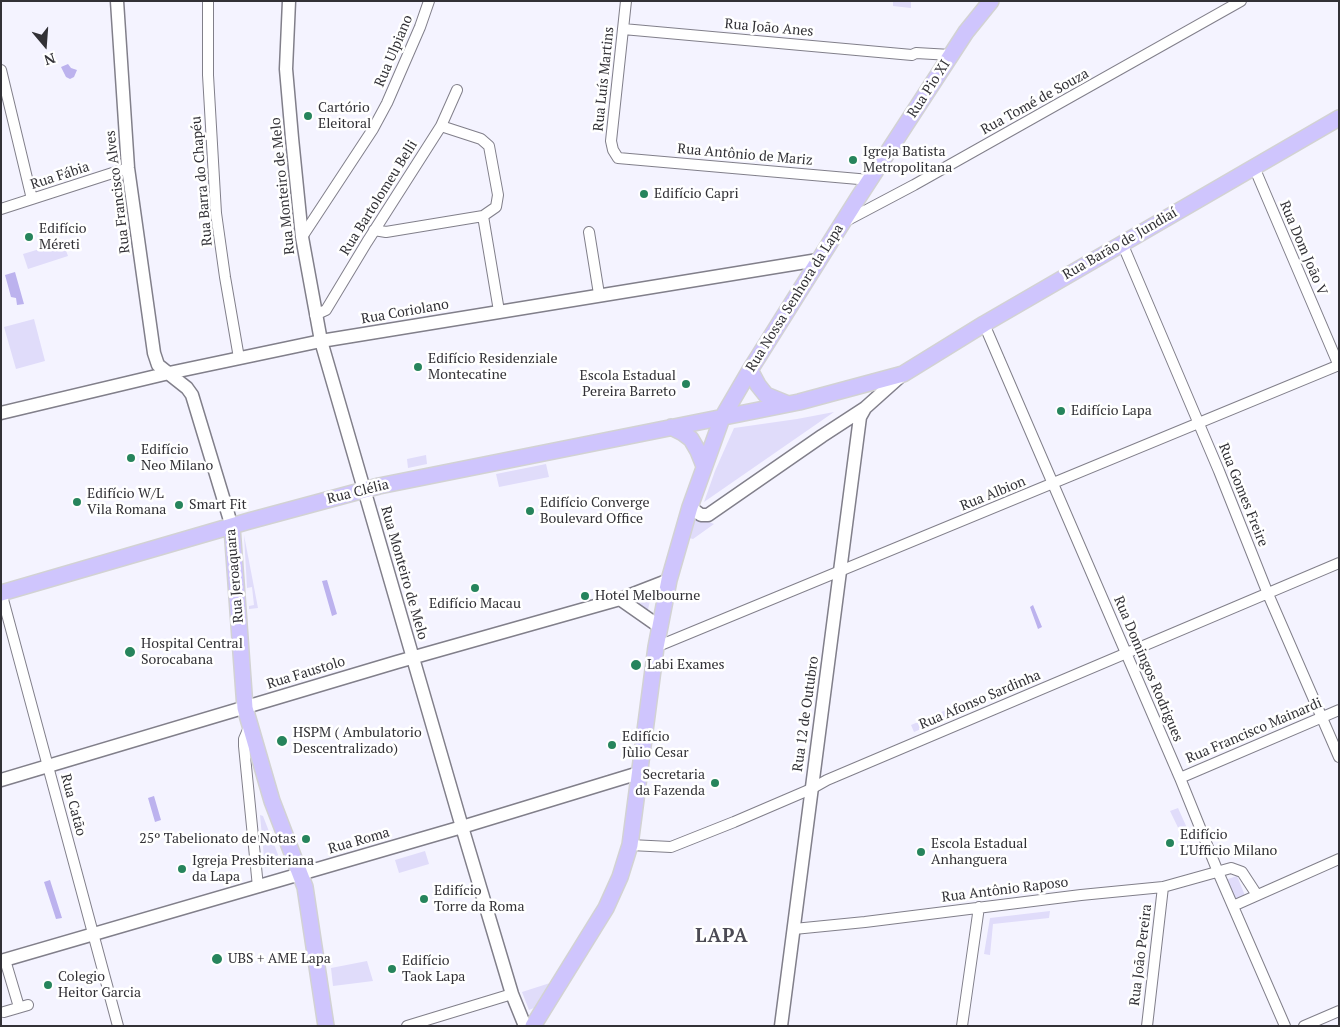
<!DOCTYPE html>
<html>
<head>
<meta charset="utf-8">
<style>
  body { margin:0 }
  #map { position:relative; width:1340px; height:1027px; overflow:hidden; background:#f4f3ff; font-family:"PT Serif",serif }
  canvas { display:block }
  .frame { position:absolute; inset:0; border:2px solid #323136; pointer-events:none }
  .north { position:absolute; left:20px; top:20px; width:50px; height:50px; -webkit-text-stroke:4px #fff; paint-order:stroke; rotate:162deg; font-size:14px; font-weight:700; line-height:20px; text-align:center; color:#323136 }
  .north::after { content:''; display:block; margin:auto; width:18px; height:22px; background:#323136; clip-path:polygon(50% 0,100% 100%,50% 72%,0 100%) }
</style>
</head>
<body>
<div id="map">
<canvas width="1340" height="1027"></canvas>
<div class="frame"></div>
<div class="north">N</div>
</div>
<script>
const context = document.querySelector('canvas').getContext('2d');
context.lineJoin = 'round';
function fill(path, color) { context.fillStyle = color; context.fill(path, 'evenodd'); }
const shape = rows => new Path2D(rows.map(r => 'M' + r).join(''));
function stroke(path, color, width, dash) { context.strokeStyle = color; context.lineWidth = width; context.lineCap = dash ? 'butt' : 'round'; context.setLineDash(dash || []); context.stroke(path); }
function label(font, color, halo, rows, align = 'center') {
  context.font = font + ' "PT Serif",serif'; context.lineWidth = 5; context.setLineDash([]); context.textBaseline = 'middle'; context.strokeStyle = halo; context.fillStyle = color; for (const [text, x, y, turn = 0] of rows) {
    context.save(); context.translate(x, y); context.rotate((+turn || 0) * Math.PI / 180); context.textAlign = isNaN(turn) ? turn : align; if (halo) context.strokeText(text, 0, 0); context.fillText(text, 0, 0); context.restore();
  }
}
const green = shape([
  [893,1,911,1,911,8,893,6],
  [63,242,68,256,28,269,23,254],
  [34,319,45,361,16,369,4,327],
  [834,412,704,502,715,471,734,428,797,419],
  [426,455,427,464,408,468,407,459],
  [546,464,549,477,499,487,496,474],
  [697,517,714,524,693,539,689,538,694,523,693,518],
  [244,535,258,608,249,609,249,606,254,605,252,587,247,588],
  [651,596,647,614,628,603,641,599],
  [953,707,956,714,914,732,911,725],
  [1178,808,1192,839,1185,842,1170,811],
  [260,815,263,816,282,865,265,868],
  [425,851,429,864,399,873,395,860],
  [1237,876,1246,898,1235,903,1225,880],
  [1050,911,1049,918,993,924,990,955,984,954,990,918],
  [367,961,373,981,333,986,331,968],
  [550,983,534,1008,529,1010,522,992]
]);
const water = shape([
  [68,64,71,68,77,70,74,77,70,79,66,77,61,67],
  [15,272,24,304,17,305,16,298,11,297,5,275],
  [327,580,337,614,332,616,322,581],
  [1033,605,1042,627,1038,629,1030,607],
  [154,796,161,820,155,822,148,798],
  [50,880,62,918,56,919,44,882]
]);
const minor = shape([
  [208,1,208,75,216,213,225,277,239,358],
  [626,1,611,141,613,150,618,158,870,180],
  [623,29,912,55,916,53,951,55],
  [1,70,32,199],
  [1254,167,1339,366],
  [1,209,128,168],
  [483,216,499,311],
  [844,222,914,185,1241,1],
  [374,230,386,232,483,216,496,207,498,195,489,146,481,139,441,126],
  [589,232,599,294],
  [302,237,373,129,387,103,420,27,429,1],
  [1122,243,1219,471,1268,594,1339,757],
  [315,315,326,310,367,242,441,126,457,90],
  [984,324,1180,778,1218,872,1285,1026],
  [1,592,118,1026],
  [656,647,1339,365],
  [250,725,244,739,244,746,258,887],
  [1180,778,1339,710],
  [630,845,671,847,734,822,811,789,827,780,1339,563],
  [1233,906,1339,859],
  [794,929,865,922,1081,895,1163,887,1231,868,1242,872,1257,895],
  [5,960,19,1007],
  [4,1012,28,1005],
  [407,1026,512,994],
  [962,1026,979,907],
  [1147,1026,1163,887],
  [1304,1026,1339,1011]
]);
const tertiary = shape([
  [117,1,128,168,154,353,158,365,187,388,192,395,232,527],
  [289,1,286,69,292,138,302,237,321,341,462,827,512,994,525,1026],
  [1,413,169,373,321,341,818,260],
  [690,507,701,515,708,515,822,436,865,408,903,374],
  [620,599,660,627],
  [1,780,397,662,620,599,669,580],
  [1,961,462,827,639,773],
  [781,1026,860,417,865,408]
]);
const primary = shape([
  [750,370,758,385,766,395,788,404],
  [671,427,683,433,691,439,698,451,704,466],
  [232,527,245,708,272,801,305,887,326,1026],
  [1,593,249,521,379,486,799,402,903,374,984,324,1339,118],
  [533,1026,606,908,620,877,630,845,656,647,669,580,690,507,722,418,750,370,858,198,966,32,991,1]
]);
const markers = [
  [308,116,5,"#26845c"],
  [853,160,5,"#26845c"],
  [644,194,5,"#26845c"],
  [29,237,5,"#26845c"],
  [418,367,5,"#26845c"],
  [686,384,5,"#26845c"],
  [1061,411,5,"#26845c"],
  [131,458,5,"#26845c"],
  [77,502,5,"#26845c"],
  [179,505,5,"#26845c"],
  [530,511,5,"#26845c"],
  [475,588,5,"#26845c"],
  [585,596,5,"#26845c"],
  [130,652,6,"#26845c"],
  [636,665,6,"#26845c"],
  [282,741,6,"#26845c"],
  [612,745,5,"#26845c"],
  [715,783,5,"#26845c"],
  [306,839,5,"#26845c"],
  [1170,843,5,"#26845c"],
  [921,852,5,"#26845c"],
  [182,869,5,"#26845c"],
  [424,899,5,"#26845c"],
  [217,959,6,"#26845c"],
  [392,969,5,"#26845c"],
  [48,985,5,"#26845c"]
];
const streetNames = [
  ["Rua João Anes",769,28,5],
  ["Rua Ulpiano",394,51,-67],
  ["Rua Luís Martins",604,79,-84],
  ["Rua Pio XI",929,89,-57],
  ["Rua Tomé de Souza",1035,102,-29],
  ["Rua Antônio de Mariz",745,155,5],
  ["Rua Fábia",60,176,-18],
  ["Rua Barra do Chapéu",202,181,-95],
  ["Rua Monteiro de Melo",283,186,-96],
  ["Rua Francisco Alves",118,192,-97],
  ["Rua Bartolomeu Belli",379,198,-58],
  ["Rua Barão de Jundiaí",1120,244,-30],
  ["Rua Dom João V",1303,248,67],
  ["Rua Nossa Senhora da Lapa",795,298,-58],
  ["Rua Coriolano",405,312,-10],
  ["Rua Clélia",358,492,-14],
  ["Rua Albion",993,494,-22],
  ["Rua Gomes Freire",1243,495,68],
  ["Rua Monteiro de Melo",404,573,74],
  ["Rua Jeroaquara",235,576,-95],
  ["Rua Domingos Rodrigues",1148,669,67],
  ["Rua Faustolo",306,673,-17],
  ["Rua Afonso Sardinha",980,700,-23],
  ["Rua 12 de Outubro",806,714,-82],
  ["Rua Francisco Mainardi",1254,731,-23],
  ["Rua Catão",73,805,75],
  ["Rua Roma",359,841,-16],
  ["Rua Antônio Raposo",1005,890,-7],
  ["Rua João Pereira",1141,955,-83]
];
const poiNames = [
  ["Cartório",318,108],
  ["Eleitoral",318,124],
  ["Igreja Batista",863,152],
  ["Metropolitana",863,168],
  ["Edifício Capri",654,194],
  ["Edifício",39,229],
  ["Méreti",39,245],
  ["Edifício Residenziale",428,359],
  ["Montecatine",428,375],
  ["Escola Estadual",676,376,"right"],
  ["Pereira Barreto",676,392,"right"],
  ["Edifício Lapa",1071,411],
  ["Edifício",141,450],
  ["Neo Milano",141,466],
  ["Edifício W/L",87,494],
  ["Vila Romana",87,510],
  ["Edifício Converge",540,503],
  ["Boulevard Office",540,519],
  ["Smart Fit",189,505],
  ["Hotel Melbourne",595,596],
  ["Edifício Macau",475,604,"center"],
  ["Hospital Central",141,644],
  ["Sorocabana",141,660],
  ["Labi Exames",647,665],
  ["HSPM ( Ambulatorio",293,733],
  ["Descentralizado)",293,749],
  ["Edifício",622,737],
  ["Jùlio Cesar",622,753],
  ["Secretaria",705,775,"right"],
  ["da Fazenda",705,791,"right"],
  ["Edifício",1180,835],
  ["L'Ufficio Milano",1180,851],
  ["25º Tabelionato de Notas",296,839,"right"],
  ["Escola Estadual",931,844],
  ["Anhanguera",931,860],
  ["Igreja Presbiteriana",192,861],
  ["da Lapa",192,877],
  ["Edifício",434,891],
  ["Torre da Roma",434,907],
  ["UBS + AME Lapa",228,959],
  ["Edifício",402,961],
  ["Taok Lapa",402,977],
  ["Colegio",58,977],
  ["Heitor Garcia",58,993]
];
const districtNames = [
  ["LAPA",722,937]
];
fill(green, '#e0dcfa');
fill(water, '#bcb2ee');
stroke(minor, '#817f8a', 12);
stroke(tertiary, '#817f8a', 15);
stroke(primary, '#d2d2d3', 18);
stroke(minor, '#fff', 10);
stroke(tertiary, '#fff', 12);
stroke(primary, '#cfc5fd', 15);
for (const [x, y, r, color] of markers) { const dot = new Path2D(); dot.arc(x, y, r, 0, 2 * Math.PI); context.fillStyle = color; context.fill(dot); stroke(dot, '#fff', 2); }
label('14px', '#323136', '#fff', streetNames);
label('14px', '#323136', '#fff', poiNames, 'left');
context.letterSpacing = '1px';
label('bold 19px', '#4b4a54', '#fff', districtNames);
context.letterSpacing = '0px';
</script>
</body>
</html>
